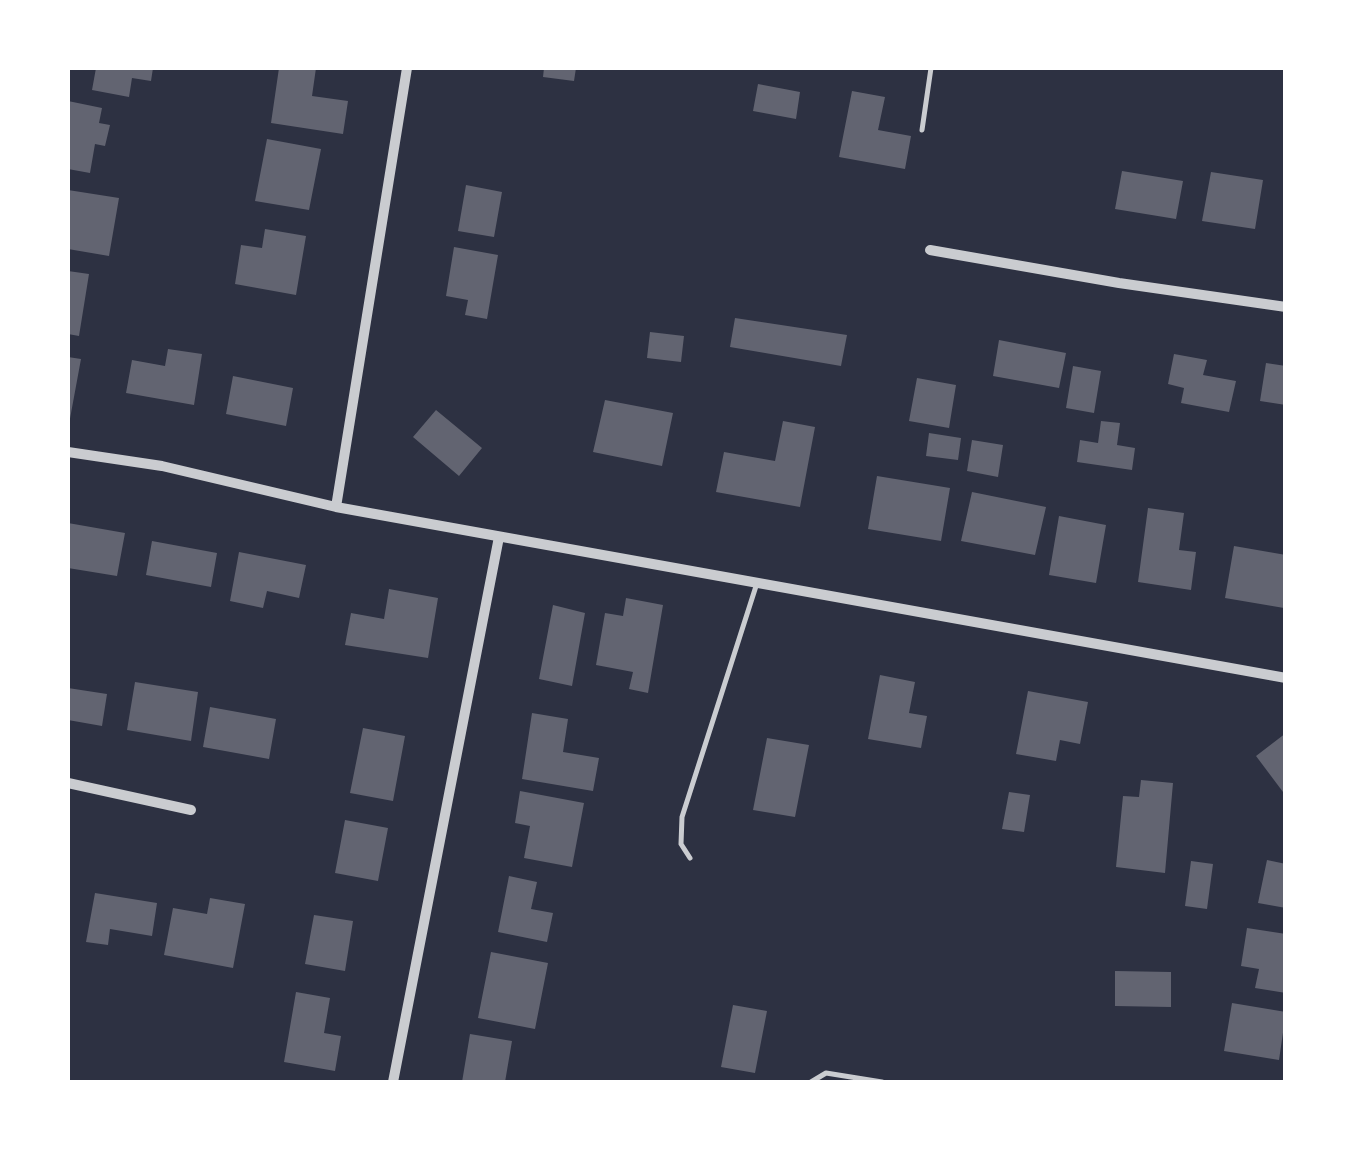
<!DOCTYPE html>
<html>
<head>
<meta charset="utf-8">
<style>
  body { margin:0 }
  #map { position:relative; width:1353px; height:1150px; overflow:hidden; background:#2d3142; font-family:"Varela Round",sans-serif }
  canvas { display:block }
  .frame { position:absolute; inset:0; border:70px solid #fff; pointer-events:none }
</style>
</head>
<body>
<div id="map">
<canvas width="1353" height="1150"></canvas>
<div class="frame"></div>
</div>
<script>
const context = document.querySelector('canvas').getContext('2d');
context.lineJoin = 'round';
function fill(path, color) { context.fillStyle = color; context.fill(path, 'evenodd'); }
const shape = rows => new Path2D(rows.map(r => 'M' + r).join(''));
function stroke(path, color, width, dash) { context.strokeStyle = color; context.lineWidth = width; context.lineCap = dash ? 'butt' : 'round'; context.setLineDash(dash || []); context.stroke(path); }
const building = shape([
  [96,68,153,68,151,81,132,78,129,97,92,90],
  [279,68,316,68,312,96,348,101,343,134,271,123],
  [544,68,576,68,574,81,543,77],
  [758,84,800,92,796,119,753,111],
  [852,91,885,97,878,130,911,136,905,169,839,157],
  [68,101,102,108,99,123,110,125,105,146,95,144,90,173,68,169],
  [267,139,321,149,309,210,255,201],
  [1122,171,1183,181,1176,219,1115,209],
  [1211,172,1263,180,1255,229,1202,221],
  [466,185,502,192,494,237,458,231],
  [68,190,119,198,109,256,68,249],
  [265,229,306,236,296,295,235,284,241,245,262,248],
  [454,247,498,255,487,319,465,315,468,300,446,296],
  [68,271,89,274,79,336,68,334],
  [735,318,847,335,841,366,730,347],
  [650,332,684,336,681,362,647,358],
  [999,340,1066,353,1059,388,993,376],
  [168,349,202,354,194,405,126,393,132,360,165,366],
  [1174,354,1207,360,1203,375,1236,381,1229,412,1181,403,1184,388,1168,384],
  [68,357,81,359,69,424,68,424],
  [1266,363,1286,366,1286,405,1260,401],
  [1073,366,1101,371,1094,413,1066,408],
  [233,376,293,388,286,426,226,414],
  [917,378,956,385,949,428,909,421],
  [605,400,673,413,662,466,593,452],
  [436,410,482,448,459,476,413,437],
  [783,421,815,427,800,507,716,492,724,452,775,461],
  [1101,421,1120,423,1117,445,1135,448,1132,470,1077,462,1080,440,1098,443],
  [929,433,961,438,958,460,926,456],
  [972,440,1003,445,998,477,967,471],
  [877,476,950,488,941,541,868,529],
  [972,492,1046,507,1035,555,961,541],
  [1148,508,1184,513,1179,550,1196,552,1191,590,1138,582],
  [1059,516,1106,525,1096,583,1049,575],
  [68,523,125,533,117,576,68,568],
  [152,541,217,553,211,587,146,575],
  [1234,546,1286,555,1284,608,1225,598],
  [239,552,306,565,299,598,267,591,263,608,230,601],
  [389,589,438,598,428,658,345,645,351,613,384,619],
  [626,598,663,605,648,693,629,689,633,672,596,665,605,613,623,616],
  [553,605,585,613,572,686,539,679],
  [880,675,915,682,909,713,927,716,921,748,868,739],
  [135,682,198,692,191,741,127,730],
  [68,688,107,694,102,726,68,720],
  [1028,691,1088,702,1080,744,1060,740,1056,761,1016,754],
  [210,707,276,719,269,759,203,747],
  [532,713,568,719,563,752,599,758,593,791,522,779],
  [363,728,405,736,393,801,350,793],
  [1286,733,1286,796,1256,756],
  [767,738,809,745,795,817,753,810],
  [1141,780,1173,783,1165,873,1116,867,1123,796,1139,797],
  [520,791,584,803,572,867,524,858,530,826,515,823],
  [1009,792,1030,795,1024,832,1002,829],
  [345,820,388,828,378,881,335,873],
  [1267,860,1286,864,1286,908,1258,903],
  [1191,861,1213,864,1207,909,1185,906],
  [509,876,537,882,531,909,553,913,547,942,498,932],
  [95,893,157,903,152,936,110,929,108,945,86,942],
  [210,898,245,904,233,968,164,955,173,908,207,914],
  [314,915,353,921,345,971,305,964],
  [1247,928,1286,934,1286,993,1255,988,1259,969,1241,966],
  [491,952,548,963,535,1029,478,1018],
  [1115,971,1171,972,1171,1007,1115,1006],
  [296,992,330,998,324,1033,341,1036,335,1071,284,1062],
  [1232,1003,1286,1012,1279,1060,1224,1051],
  [733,1005,767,1011,755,1073,721,1067],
  [470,1034,512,1041,505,1082,462,1082]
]);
const service = shape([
  [922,130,931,68],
  [690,858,681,844,682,817,757,583],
  [811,1082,826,1073,882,1082]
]);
const minor = shape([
  [930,250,1119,283,1286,307],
  [68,452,162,466,336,507,1286,678],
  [336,507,407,68],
  [68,783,191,810],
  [393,1082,499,537]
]);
fill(building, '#626471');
stroke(service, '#caccd0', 5);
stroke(minor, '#caccd0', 10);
</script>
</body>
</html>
